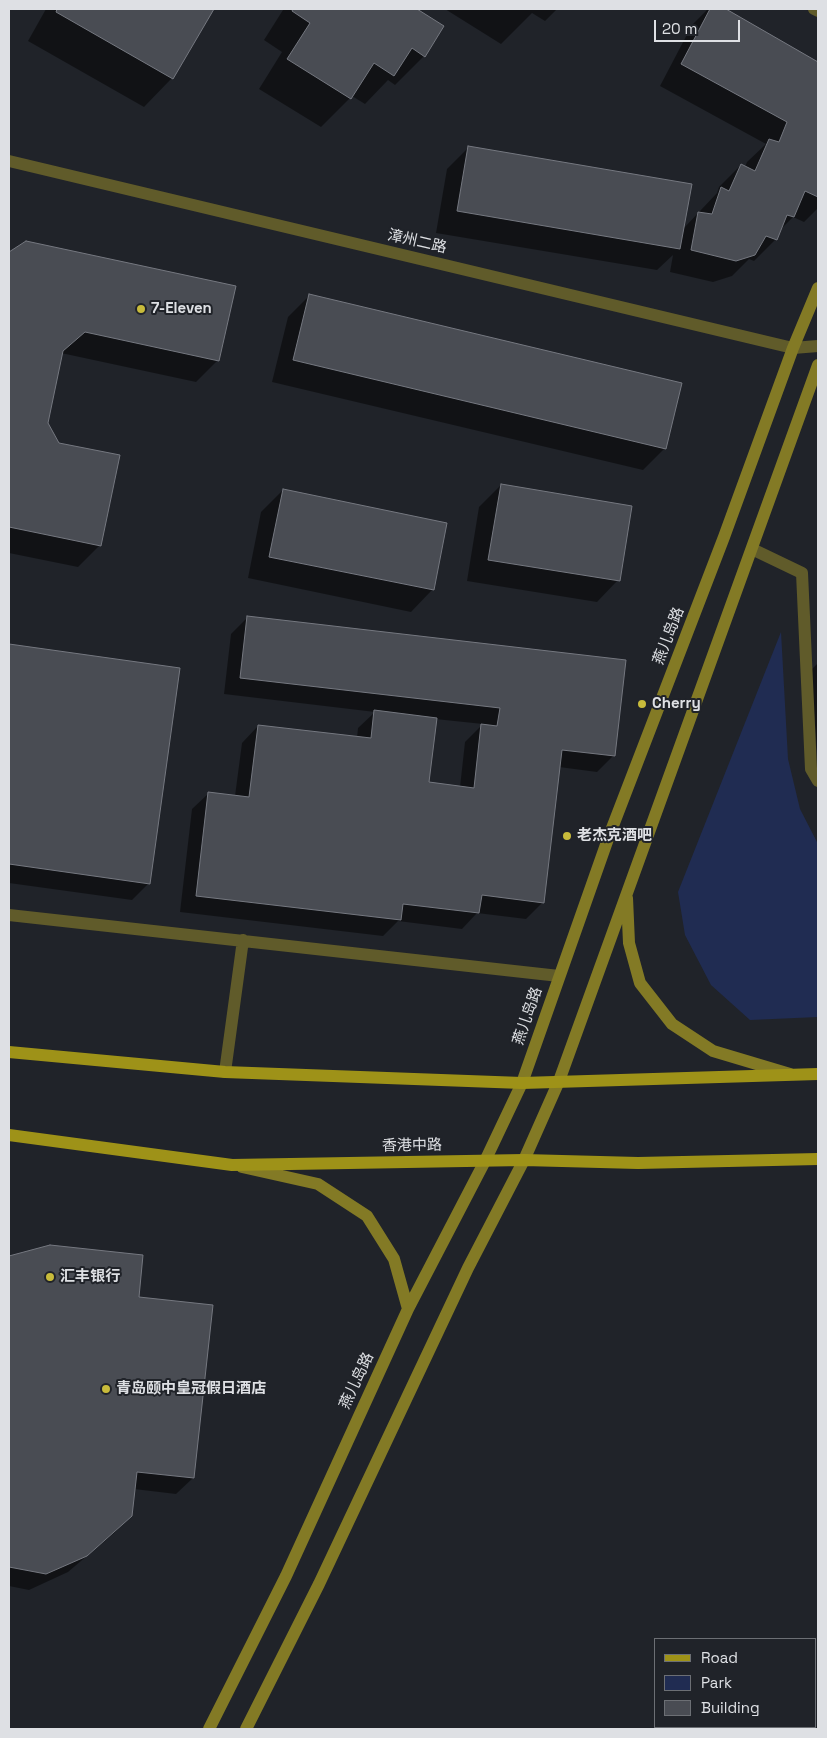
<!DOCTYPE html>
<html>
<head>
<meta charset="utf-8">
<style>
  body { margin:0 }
  #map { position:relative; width:827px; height:1738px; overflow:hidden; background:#202329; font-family:"Space Grotesk",sans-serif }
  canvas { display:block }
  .frame { position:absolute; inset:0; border:10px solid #dee0e4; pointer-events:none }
  .legend { position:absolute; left:654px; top:1638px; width:162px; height:90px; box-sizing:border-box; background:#202329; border:1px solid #6c6f74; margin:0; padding:6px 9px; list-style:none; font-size:15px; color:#dee0e4 }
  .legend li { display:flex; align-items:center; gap:10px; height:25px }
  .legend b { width:25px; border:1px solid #6c6f74 }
  .scale { position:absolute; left:654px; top:20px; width:86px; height:22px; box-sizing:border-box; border:2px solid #dee0e4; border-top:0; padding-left:6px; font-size:15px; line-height:18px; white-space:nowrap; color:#dee0e4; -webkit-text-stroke:4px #202329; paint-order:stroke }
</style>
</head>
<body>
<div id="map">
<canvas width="827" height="1738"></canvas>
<div class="frame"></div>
<ul class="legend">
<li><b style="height:6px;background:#9e9218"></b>Road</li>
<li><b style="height:14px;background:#202c52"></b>Park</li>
<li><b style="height:14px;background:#494c53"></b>Building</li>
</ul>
<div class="scale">20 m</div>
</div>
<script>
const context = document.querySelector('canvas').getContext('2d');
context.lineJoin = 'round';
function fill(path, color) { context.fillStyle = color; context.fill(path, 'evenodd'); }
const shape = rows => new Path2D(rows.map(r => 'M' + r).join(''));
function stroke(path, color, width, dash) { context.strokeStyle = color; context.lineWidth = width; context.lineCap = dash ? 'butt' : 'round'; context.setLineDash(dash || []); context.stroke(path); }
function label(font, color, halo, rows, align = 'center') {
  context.font = font + ' "Space Grotesk","Noto Sans SC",sans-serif'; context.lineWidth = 4; context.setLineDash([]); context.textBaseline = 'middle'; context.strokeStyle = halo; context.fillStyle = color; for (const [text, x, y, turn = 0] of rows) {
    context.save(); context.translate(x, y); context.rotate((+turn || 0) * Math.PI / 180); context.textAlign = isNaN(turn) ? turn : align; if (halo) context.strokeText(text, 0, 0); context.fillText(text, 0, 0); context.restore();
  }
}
const green = shape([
  [781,632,788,759,800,809,818,844,818,1017,750,1020,711,985,685,935,678,892]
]);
const shadow = shape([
  [46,9,212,9,172,78,144,107,28,41],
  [280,9,414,9,443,26,424,56,395,85,388,80,365,104,352,96,321,127,259,89,282,52,264,40,283,10],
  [445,9,557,9,545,21,532,13,501,44],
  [708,9,723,9,818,64,818,208,804,222,793,217,780,230,776,239,754,261,749,259,732,276,713,282,670,272,673,255,657,270,436,233,447,169,469,147,683,229,717,193,719,187,741,165,745,167,747,162,766,144,660,86,692,25],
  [26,242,218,360,196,382,61,353,47,423,100,545,78,567,9,553,9,253],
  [310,295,665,448,643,470,272,382,288,317],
  [501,485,618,580,597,602,467,581,479,507],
  [283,490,446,524,432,590,411,612,248,578,261,512],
  [248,617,625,661,614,755,597,772,559,767,543,902,526,919,477,913,462,929,398,921,383,936,180,912,192,809,209,793,235,796,242,743,258,726,357,738,358,728,375,712,224,694,231,634],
  [435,719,483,724,465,742,460,787,428,783],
  [9,645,178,669,149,883,132,900,9,883],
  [818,663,818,766,811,670],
  [50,1246,137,1298,193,1478,176,1494,134,1489,131,1516,114,1533,68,1572,29,1590,9,1586,9,1257]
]);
const building = shape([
  [57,9,214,9,173,79,56,12,57,9],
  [293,9,417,9,444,26,425,57,412,48,394,76,374,63,351,99,287,59,310,23,292,11,293,9],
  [710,9,726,9,818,62,818,197,805,191,794,217,787,215,777,240,766,236,755,255,736,261,691,250,698,212,712,214,721,187,729,191,741,164,755,171,769,139,779,142,787,122,681,64,710,9],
  [468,146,692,184,680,249,457,211,468,146],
  [26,241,236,286,219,361,85,332,63,351,48,423,59,443,120,455,101,546,9,527,9,252,26,241],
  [309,294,682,383,666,449,293,360,309,294],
  [501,484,632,506,620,581,488,560,501,484],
  [283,489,447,523,434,590,269,557,283,489],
  [247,616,626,660,615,756,562,750,544,903,482,895,479,913,403,904,401,920,196,896,208,792,249,797,258,725,371,738,374,710,437,718,429,782,474,788,481,724,497,726,500,708,240,678,247,616],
  [9,644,180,668,150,884,9,864,9,644],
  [50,1245,143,1255,139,1297,213,1305,194,1478,137,1472,132,1516,87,1556,46,1574,9,1567,9,1256,50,1245]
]);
const lane = shape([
  [9,915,559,976],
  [225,1072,243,940]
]);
const street = shape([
  [814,9,818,11],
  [9,161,776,344,793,348,818,346],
  [752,549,802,573,811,769,818,781]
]);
const secondary = shape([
  [627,898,629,943,640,983,672,1024,713,1051,790,1074],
  [242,1167,318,1184,367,1216,394,1259,408,1309],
  [209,1729,286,1576,408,1309,485,1161,522,1083,609,836,724,537,793,348,818,288],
  [246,1729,319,1584,468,1268,524,1160,559,1081,818,365]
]);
const primary = shape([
  [9,1052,225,1072,522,1083,818,1074],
  [9,1135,232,1165,524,1160,638,1163,818,1159]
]);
const markers = [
  [141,309,5,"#c8bb3b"],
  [642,704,5,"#c8bb3b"],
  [567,836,5,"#c8bb3b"],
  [50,1277,5,"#c8bb3b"],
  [106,1389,5,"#c8bb3b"]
];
const streetNames = [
  ["漳州二路",417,242,13],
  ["燕儿岛路",669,636,-69],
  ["燕儿岛路",528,1016,-71],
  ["香港中路",412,1146,-1],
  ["燕儿岛路",357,1381,-65]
];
const poiNames = [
  ["7-Eleven",151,309],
  ["Cherry",652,704],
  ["老杰克酒吧",577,836],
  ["汇丰银行",60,1277],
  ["青岛颐中皇冠假日酒店",116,1389]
];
fill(green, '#202c52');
fill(shadow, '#0007');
fill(building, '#494c53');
stroke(building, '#757880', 1);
stroke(lane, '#605b2a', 12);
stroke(street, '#605b2a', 12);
stroke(secondary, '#837a25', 12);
stroke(primary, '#9e9218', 12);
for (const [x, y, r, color] of markers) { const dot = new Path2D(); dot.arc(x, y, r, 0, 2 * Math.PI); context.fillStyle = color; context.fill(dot); stroke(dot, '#202329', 2); }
label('15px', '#dee0e4', '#202329', streetNames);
label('bold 15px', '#dee0e4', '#202329', poiNames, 'left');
</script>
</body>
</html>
